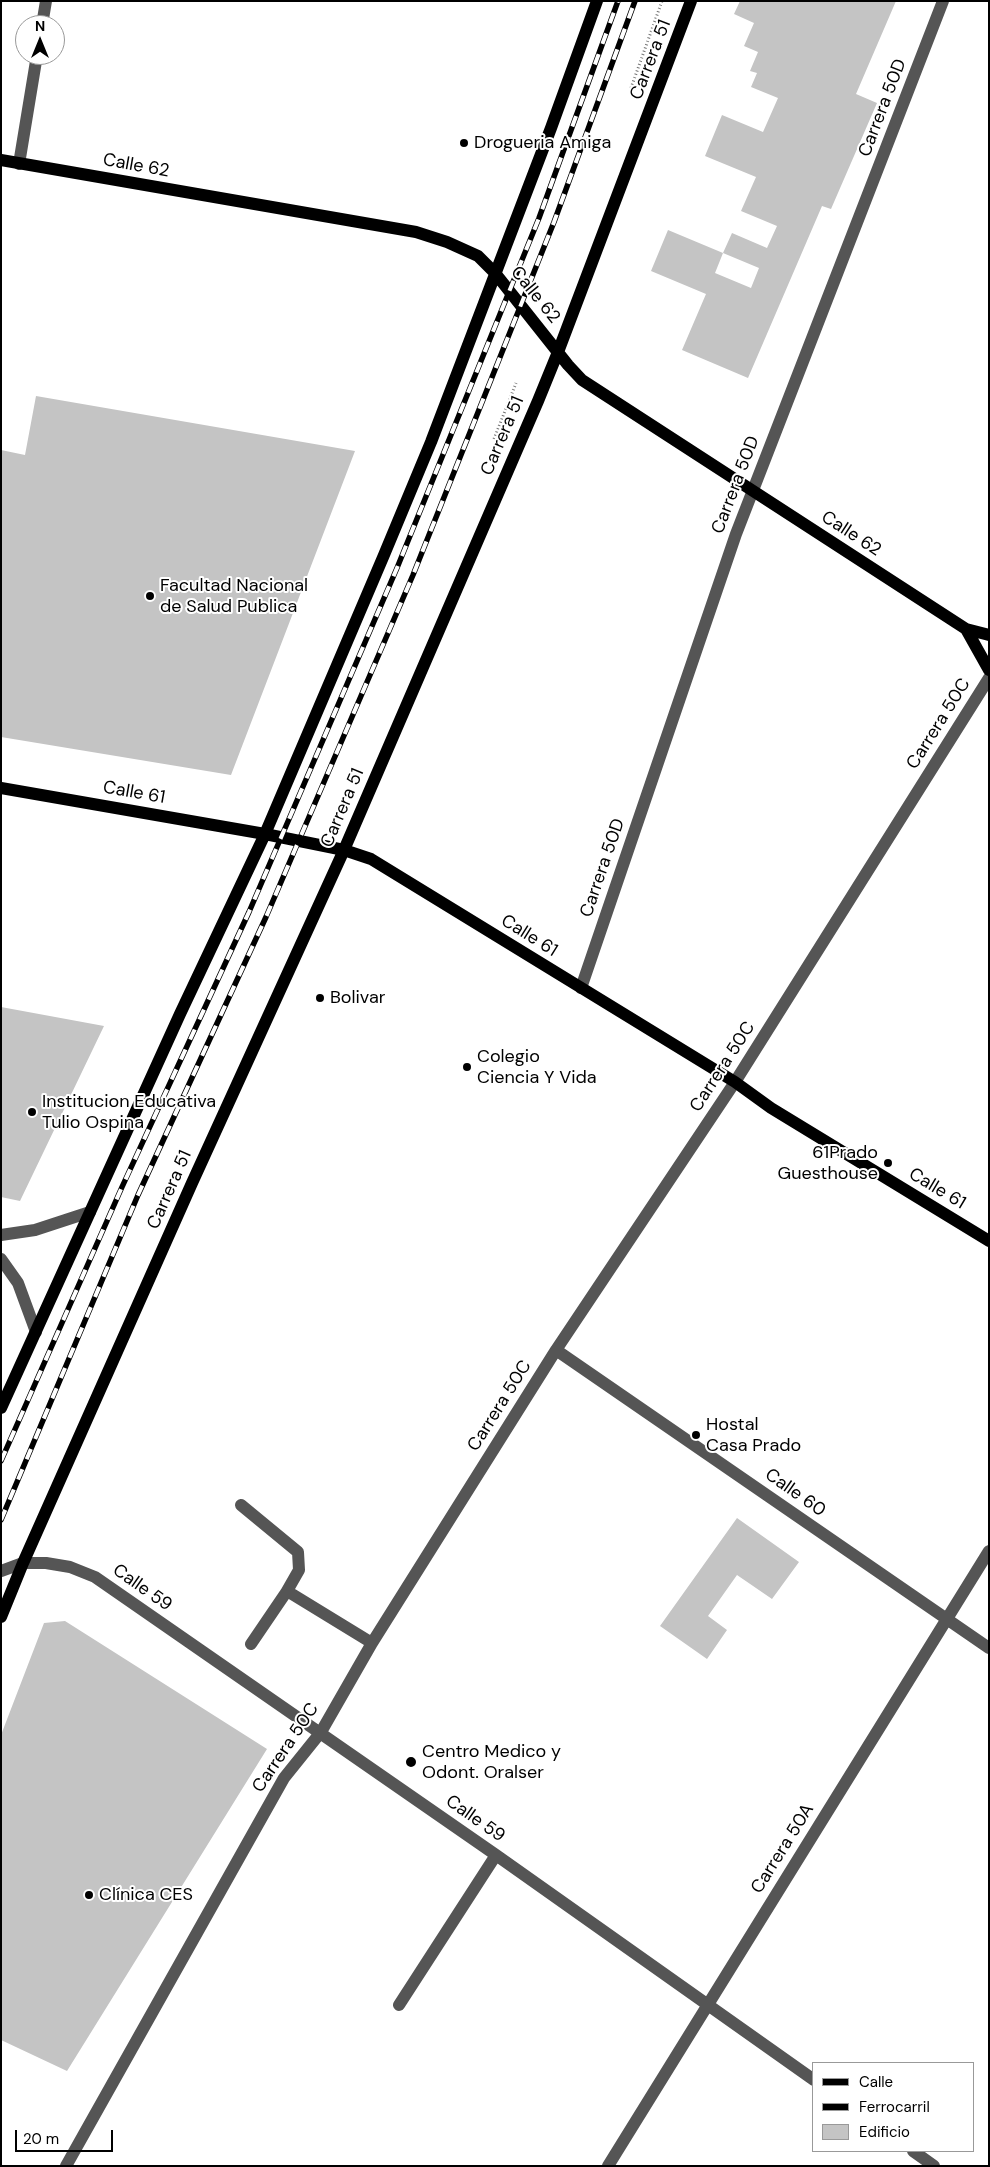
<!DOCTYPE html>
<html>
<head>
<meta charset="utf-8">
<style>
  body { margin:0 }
  #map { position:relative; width:990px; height:2167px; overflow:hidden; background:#fff; font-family:"DM Sans",sans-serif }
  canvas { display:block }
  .frame { position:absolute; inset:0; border:2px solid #000; pointer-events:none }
  .legend { position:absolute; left:812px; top:2062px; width:162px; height:90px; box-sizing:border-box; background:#fff; border:1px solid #999; margin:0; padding:6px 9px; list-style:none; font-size:15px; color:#000 }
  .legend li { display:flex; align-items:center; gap:10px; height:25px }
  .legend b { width:25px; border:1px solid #999 }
  .north { position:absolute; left:15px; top:15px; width:50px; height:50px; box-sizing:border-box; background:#fff; border:1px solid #999; border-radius:50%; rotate:0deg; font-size:14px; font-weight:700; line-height:20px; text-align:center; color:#000 }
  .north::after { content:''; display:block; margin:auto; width:18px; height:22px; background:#000; clip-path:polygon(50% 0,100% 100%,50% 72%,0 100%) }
  .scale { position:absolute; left:15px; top:2130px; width:98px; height:22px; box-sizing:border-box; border:2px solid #000; border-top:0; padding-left:6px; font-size:15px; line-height:18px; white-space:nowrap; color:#000; -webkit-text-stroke:4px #fff; paint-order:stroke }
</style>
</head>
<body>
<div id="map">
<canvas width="990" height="2167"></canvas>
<div class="frame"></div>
<ul class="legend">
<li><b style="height:6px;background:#000"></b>Calle</li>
<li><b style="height:6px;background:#000"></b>Ferrocarril</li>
<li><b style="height:14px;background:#c4c4c4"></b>Edificio</li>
</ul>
<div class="north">N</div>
<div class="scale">20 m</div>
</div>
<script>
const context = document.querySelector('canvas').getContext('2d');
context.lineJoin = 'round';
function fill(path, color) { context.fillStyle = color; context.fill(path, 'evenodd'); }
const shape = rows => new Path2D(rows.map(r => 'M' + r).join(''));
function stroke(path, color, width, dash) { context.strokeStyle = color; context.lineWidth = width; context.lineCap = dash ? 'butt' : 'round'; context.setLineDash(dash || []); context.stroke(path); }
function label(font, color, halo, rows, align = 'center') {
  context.font = font + ' "DM Sans",sans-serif'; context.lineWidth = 4; context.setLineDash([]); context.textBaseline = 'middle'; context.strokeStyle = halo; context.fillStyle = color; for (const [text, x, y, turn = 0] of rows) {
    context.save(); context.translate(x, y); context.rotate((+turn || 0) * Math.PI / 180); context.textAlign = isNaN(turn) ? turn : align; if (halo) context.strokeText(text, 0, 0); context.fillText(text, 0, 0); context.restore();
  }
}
const building = shape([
  [740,1,896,1,856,94,877,103,831,209,822,206,748,378,682,350,706,294,651,271,668,230,723,253,732,233,767,248,777,226,741,211,756,177,705,156,722,115,763,132,778,98,751,87,757,73,750,71,758,52,744,46,754,23,734,14],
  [723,253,759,268,751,288,715,273],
  [36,396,355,451,231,775,1,737,1,450,25,455],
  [1,1007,104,1026,20,1201,1,1197],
  [737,1518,799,1562,772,1599,737,1575,708,1616,727,1630,707,1659,660,1626],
  [65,1621,267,1749,67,2071,1,2040,1,1735,44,1623]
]);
const path = shape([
  [631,88,662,1],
  [494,439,516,383]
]);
const minor = shape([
  [42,25,46,1],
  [19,164,37,55],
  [581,988,736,534,943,1],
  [1,1235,35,1230,90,1212],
  [1,1259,18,1283,36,1332],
  [556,1350,989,1648],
  [241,1505,298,1552,299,1570,287,1591,251,1644],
  [1,1571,23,1563,46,1563,70,1567,95,1577,496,1855,814,2080],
  [287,1591,372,1643],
  [399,2005,496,1855],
  [913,2151,934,2166],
  [66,2166,284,1778,321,1732,372,1643,556,1350,735,1082,989,678],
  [608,2166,989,1551]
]);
const major = shape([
  [1,160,416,232,447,242,478,256,495,273,568,365,582,380,966,629,989,635],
  [966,629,989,670],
  [1,788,265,834,344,850,371,859,735,1082,771,1108,989,1241],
  [1,1408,180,1014,265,834,384,555,431,442,551,128,597,1],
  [1,1617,23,1563,192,1183,344,850,538,401,558,352,691,1]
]);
const rail = shape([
  [1,1461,122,1187,249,912,397,568,539,218,618,1],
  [1,1520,138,1195,266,917,413,575,554,222,635,1]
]);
const markers = [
  [464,143,5,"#000"],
  [150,596,5,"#000"],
  [320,998,5,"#000"],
  [467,1067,5,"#000"],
  [32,1112,5,"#000"],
  [888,1163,5,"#000"],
  [696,1435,5,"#000"],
  [411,1762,6,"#000"],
  [89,1895,5,"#000"]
];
const streetNames = [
  ["Carrera 51",651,60,-69],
  ["Carrera 50D",883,108,-69],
  ["Calle 62",136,166,10],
  ["Calle 62",535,295,51],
  ["Carrera 51",503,436,-67],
  ["Carrera 50D",736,485,-69],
  ["Calle 62",851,534,33],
  ["Carrera 50C",939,724,-58],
  ["Calle 61",134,793,10],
  ["Carrera 51",343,808,-67],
  ["Carrera 50D",603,868,-71],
  ["Calle 61",529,936,32],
  ["Carrera 50C",723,1067,-57],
  ["Calle 61",937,1189,31],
  ["Carrera 51",170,1190,-66],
  ["Carrera 50C",500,1406,-58],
  ["Calle 60",795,1493,35],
  ["Calle 59",142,1588,35],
  ["Carrera 50C",286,1748,-56],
  ["Calle 59",475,1819,35],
  ["Carrera 50A",783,1849,-58]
];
const poiNames = [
  ["Drogueria Amiga",474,143],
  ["Facultad Nacional",160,586],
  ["de Salud Publica",160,607],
  ["Bolivar",330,998],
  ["Colegio",477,1057],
  ["Ciencia Y Vida",477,1078],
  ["Institucion Educativa",42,1102],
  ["Tulio Ospina",42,1123],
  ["61Prado",878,1153,"right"],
  ["Guesthouse",878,1174,"right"],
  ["Hostal",706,1425],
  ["Casa Prado",706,1446],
  ["Centro Medico y",422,1752],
  ["Odont. Oralser",422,1773],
  ["Clínica CES",99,1895]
];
fill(building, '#c4c4c4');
stroke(path, '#777', 3, [1, 2.5]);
stroke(minor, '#555', 12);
stroke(major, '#000', 12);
stroke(rail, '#000', 5.5);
stroke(rail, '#fff', 4, [11]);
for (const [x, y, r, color] of markers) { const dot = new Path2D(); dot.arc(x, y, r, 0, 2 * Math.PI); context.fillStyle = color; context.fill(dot); stroke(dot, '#fff', 2); }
label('18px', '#000', '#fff', streetNames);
label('18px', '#000', '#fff', poiNames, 'left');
</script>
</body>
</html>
